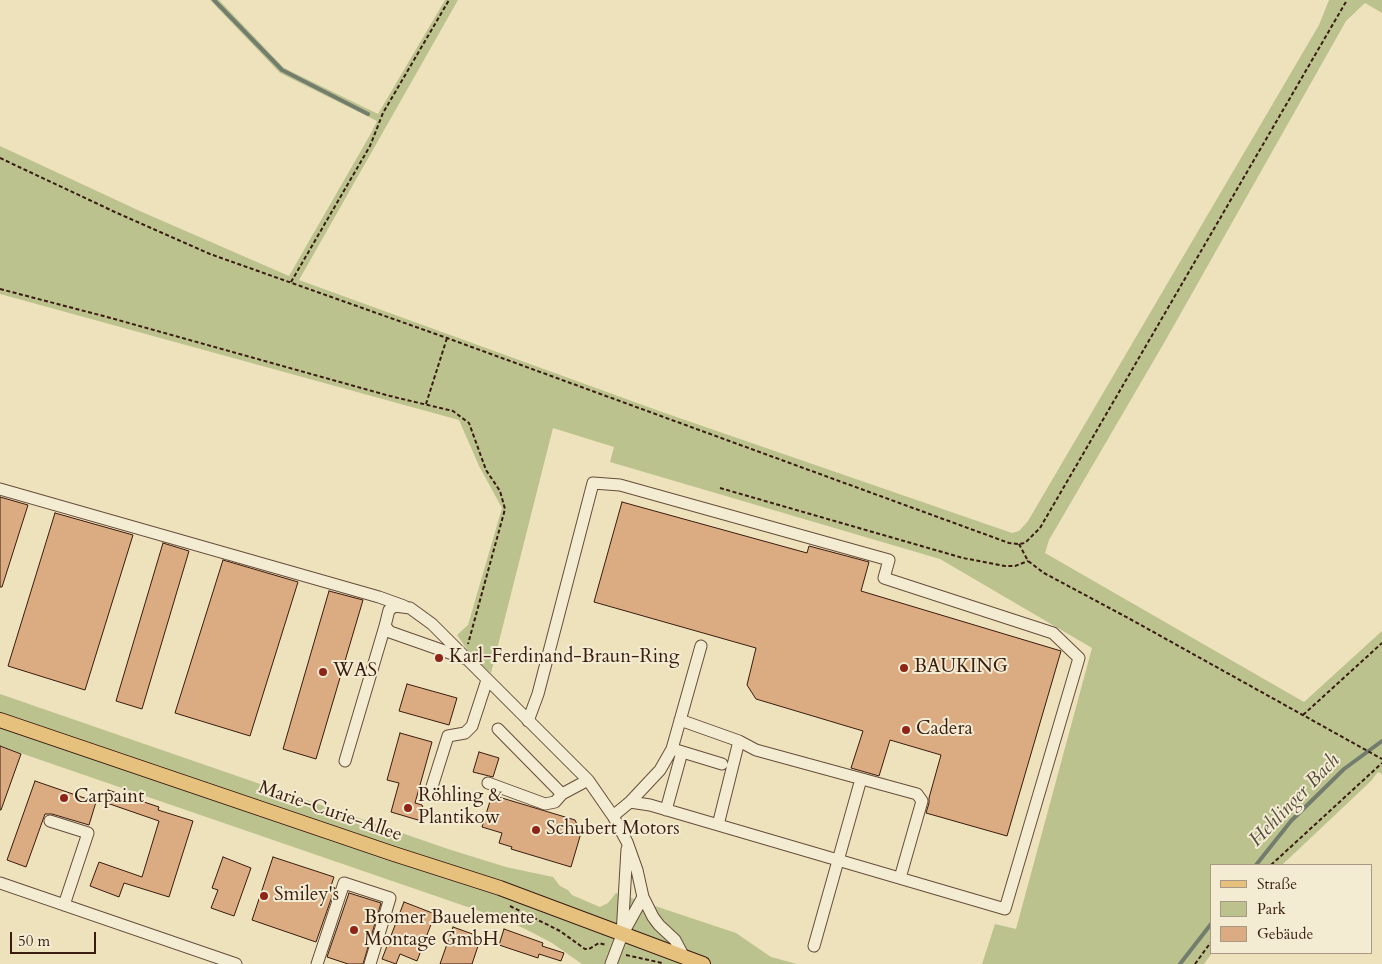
<!DOCTYPE html>
<html>
<head>
<meta charset="utf-8">
<style>
  body { margin:0 }
  #map { position:relative; width:1382px; height:964px; overflow:hidden; background:#ede2bc; font-family:Cardo,serif }
  canvas { display:block }
  .legend { position:absolute; left:1210px; top:864px; width:162px; height:90px; box-sizing:border-box; background:#f3ecd3; border:1px solid #a99885; margin:0; padding:6px 9px; list-style:none; font-size:15px; color:#391b0f }
  .legend li { display:flex; align-items:center; gap:10px; height:25px }
  .legend b { width:25px; border:1px solid #a99885 }
  .scale { position:absolute; left:10px; top:932px; width:86px; height:22px; box-sizing:border-box; border:2px solid #391b0f; border-top:0; padding-left:6px; font-size:15px; line-height:18px; white-space:nowrap; color:#391b0f; -webkit-text-stroke:4px #f3ecd3; paint-order:stroke }
</style>
</head>
<body>
<div id="map">
<canvas width="1382" height="964"></canvas>
<ul class="legend">
<li><b style="height:6px;background:#e6c17e"></b>Straße</li>
<li><b style="height:14px;background:#bcc28e"></b>Park</li>
<li><b style="height:14px;background:#dbac81"></b>Gebäude</li>
</ul>
<div class="scale">50 m</div>
</div>
<script>
const context = document.querySelector('canvas').getContext('2d');
context.lineJoin = 'round';
function fill(path, color) { context.fillStyle = color; context.fill(path, 'evenodd'); }
const shape = rows => new Path2D(rows.map(r => 'M' + r).join(''));
function stroke(path, color, width, dash) { context.strokeStyle = color; context.lineWidth = width; context.lineCap = dash ? 'butt' : 'round'; context.setLineDash(dash || []); context.stroke(path); }
function label(font, color, halo, rows, align = 'center') {
  context.font = font + ' Cardo,serif'; context.lineWidth = 4; context.setLineDash([]); context.textBaseline = 'middle'; context.strokeStyle = halo; context.fillStyle = color; for (const [text, x, y, turn = 0] of rows) {
    context.save(); context.translate(x, y); context.rotate((+turn || 0) * Math.PI / 180); context.textAlign = isNaN(turn) ? turn : align; if (halo) context.strokeText(text, 0, 0); context.fillText(text, 0, 0); context.restore();
  }
}
const green = shape([
  [210,0,219,0,284,68,378,114,445,0,458,0,299,280,662,412,1012,533,1019,531,1028,521,1319,25,1329,0,1382,0,1382,13,1365,3,1346,21,1164,343,1049,540,1045,553,1304,702,1382,631,1382,774,1378,772,1371,781,1282,865,1211,865,1211,953,1212,953,1204,964,982,964,995,924,1016,929,1092,648,940,559,610,462,614,447,553,428,491,673,471,655,457,635,468,625,502,508,479,466,459,420,0,294,0,146,142,212,289,276,370,135,377,121,280,73],
  [0,694,448,849,506,867,553,877,560,886,568,890,572,895,600,907,608,903,616,893,736,933,771,957,797,964,582,964,552,943,535,934,517,925,488,914,0,746]
]);
const stream = shape([
  [214,0,282,70,368,114],
  [1256,865,1291,821,1344,769,1382,741],
  [1180,964,1211,924]
]);
const building = shape([
  [0,497,28,505,2,587,0,587,0,497],
  [622,502,807,553,809,546,869,562,861,591,1061,651,1007,836,926,813,929,803,929,798,941,755,890,740,879,776,851,768,863,731,756,699,747,685,756,648,594,602,622,502],
  [55,513,133,535,85,690,8,666,55,513],
  [163,543,189,551,142,709,116,701,163,543],
  [223,560,298,582,250,736,175,713,223,560],
  [329,591,363,600,316,759,283,749,329,591],
  [407,684,457,698,449,725,399,711,407,684],
  [400,733,432,742,415,803,422,805,426,814,418,820,391,812,399,783,387,780,400,733],
  [0,746,21,754,1,810,0,810,0,746],
  [479,752,499,758,493,777,473,772,479,752],
  [35,781,96,802,89,825,52,814,45,814,26,867,7,860,35,781],
  [108,790,159,807,158,810,193,821,169,897,124,883,119,897,90,886,99,862,142,877,159,821,104,802,108,790],
  [492,795,575,820,581,833,571,867,511,849,512,847,499,843,502,833,482,827,492,795],
  [223,857,251,868,234,916,211,908,218,890,212,888,223,857],
  [273,857,334,877,331,886,335,888,316,942,252,920,273,857],
  [349,893,381,903,363,964,348,964,327,957,349,893],
  [404,902,435,914,417,961,400,954,396,964,382,959,404,902],
  [453,927,481,937,472,964,440,964,453,927],
  [504,929,543,943,542,946,564,953,561,961,539,954,538,958,499,945,504,929]
]);
const path = shape([
  [0,158,117,213,210,254,447,338,1009,543,1019,544,1025,543,1040,528,1347,0],
  [291,282,370,146,383,113,449,0],
  [0,289,111,318,390,396,453,411,469,423,486,470,500,491,505,509,468,644],
  [426,404,447,338],
  [720,488,963,558,1005,566,1015,566,1028,561],
  [1019,544,1028,561,1044,573,1130,619,1382,759],
  [1303,715,1382,643],
  [1271,865,1382,763],
  [510,906,560,931,585,949,589,949,599,943,606,945],
  [626,955,662,963],
  [1195,964,1211,942]
]);
const minor = shape([
  [0,489,379,597,404,606],
  [464,658,390,632,385,626,389,610,395,606,410,608,432,624,588,780,613,816,627,842,637,870,643,897,653,917,659,925,675,940,684,957],
  [680,720,739,741,756,750,917,794,922,801,900,878],
  [528,721,538,694,593,483,620,485,889,560,884,578,1053,633,1079,658,1005,909,650,805,630,802,613,816],
  [498,729,562,794],
  [676,750,722,764],
  [345,761,385,626],
  [488,783,545,804,555,802,562,794,588,780],
  [430,793,448,736,465,733,472,726,487,680],
  [630,802,660,770,672,749,701,646],
  [666,810,682,752],
  [50,821,88,833,64,905],
  [718,825,739,741],
  [0,883,236,964],
  [622,935,627,849],
  [814,946,861,779],
  [317,964,344,883,390,898,370,964],
  [611,964,622,935,643,897]
]);
const major = shape([
  [0,720,394,854,500,888,703,964]
]);
const markers = [
  [439,658,5,"#8f2418"],
  [904,668,5,"#8f2418"],
  [323,672,5,"#8f2418"],
  [906,730,5,"#8f2418"],
  [64,798,5,"#8f2418"],
  [408,808,5,"#8f2418"],
  [536,830,5,"#8f2418"],
  [264,896,5,"#8f2418"],
  [354,930,5,"#8f2418"]
];
const poiNames = [
  ["Karl-Ferdinand-Braun-Ring",449,658],
  ["BAUKING",914,668],
  ["WAS",333,672],
  ["Cadera",916,730],
  ["Röhling &",418,797],
  ["Plantikow",418,819],
  ["Carpaint",74,798],
  ["Schubert Motors",546,830],
  ["Smiley's",274,896],
  ["Bromer Bauelemente",364,919],
  ["Montage GmbH",364,941]
];
const streetNames = [
  ["Marie-Curie-Allee",330,812,19]
];
const waterNames = [
  ["Hehlinger Bach",1295,801,-46]
];
fill(green, '#bcc28e');
stroke(stream, '#737d6d', 4);
fill(building, '#dbac81');
stroke(building, '#391b0f', 1);
stroke(minor, '#664d3a', 13);
stroke(major, '#391b0f', 16);
stroke(path, '#391b0f', 2, [4, 2.5]);
stroke(minor, '#f3ecd3', 11);
stroke(major, '#e6c17e', 14);
for (const [x, y, r, color] of markers) { const dot = new Path2D(); dot.arc(x, y, r, 0, 2 * Math.PI); context.fillStyle = color; context.fill(dot); stroke(dot, '#f3ecd3', 2); }
label('19px', '#391b0f', '#f3ecd3', poiNames, 'left');
label('19px', '#391b0f', '#f3ecd3', streetNames);
label('italic 20px', '#564c3e', '#f3ecd3', waterNames);
</script>
</body>
</html>
